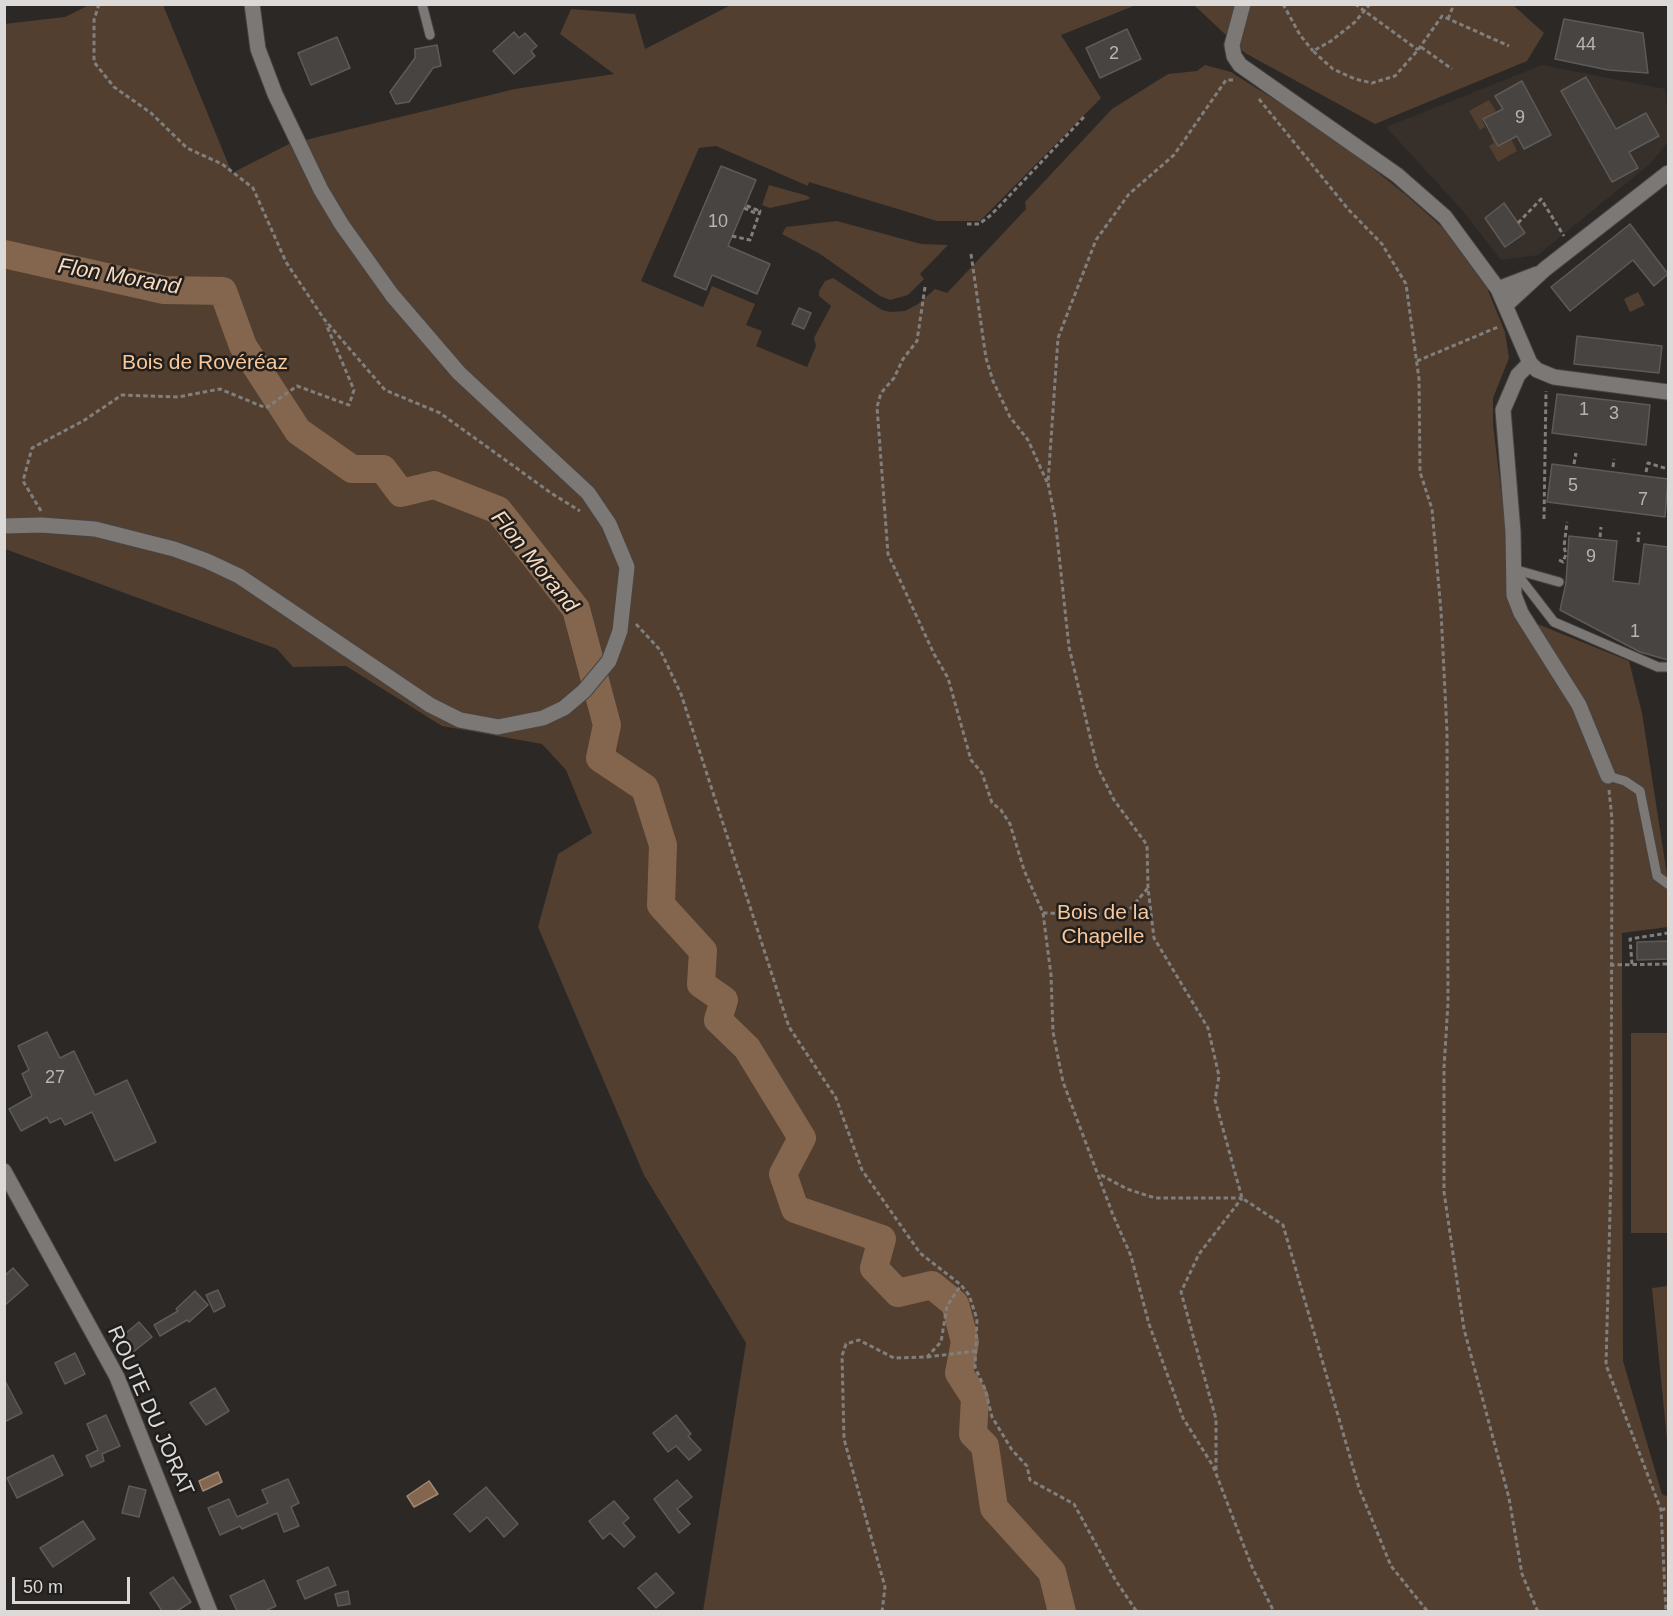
<!DOCTYPE html>
<html>
<head>
<meta charset="utf-8">
<style>
  body { margin:0 }
  #map { position:relative; width:1673px; height:1616px; overflow:hidden; background:#2b2826; font-family:Arial,sans-serif }
  canvas { display:block }
  .frame { position:absolute; inset:0; border:6px solid #dcdad9; pointer-events:none }
  .scale { position:absolute; left:12px; top:1577px; width:118px; height:27px; box-sizing:border-box; border:3px solid #dcdad9; border-top:0; padding-left:8px; font-size:18px; line-height:21px; white-space:nowrap; color:#dcdad9; -webkit-text-stroke:4px #211f1d; paint-order:stroke }
</style>
</head>
<body>
<div id="map">
<canvas width="1673" height="1616"></canvas>
<div class="frame"></div>
<div class="scale">50 m</div>
</div>
<script>
const context = document.querySelector('canvas').getContext('2d');
context.lineJoin = 'round';
function fill(path, color) { context.fillStyle = color; context.fill(path, 'evenodd'); }
const shape = rows => new Path2D(rows.map(r => 'M' + r).join(''));
function stroke(path, color, width, dash) { context.strokeStyle = color; context.lineWidth = width; context.lineCap = dash ? 'butt' : 'round'; context.setLineDash(dash || []); context.stroke(path); }
function label(font, color, halo, rows, align = 'center') {
  context.font = font + ' Arial,sans-serif'; context.lineWidth = 5; context.setLineDash([]); context.textBaseline = 'middle'; context.strokeStyle = halo; context.fillStyle = color; for (const [text, x, y, turn = 0] of rows) {
    context.save(); context.translate(x, y); context.rotate((+turn || 0) * Math.PI / 180); context.textAlign = isNaN(turn) ? turn : align; if (halo) context.strokeText(text, 0, 0); context.fillText(text, 0, 0); context.restore();
  }
}
const built = shape([
  [1542,65,1665,89,1668,113,1668,142,1651,163,1538,255,1501,260,1463,211,1386,127]
]);
const green = shape([
  [89,5,163,5,232,173,289,144,515,89,614,74,560,34,571,9,635,14,645,49,731,5,1136,5,1061,35,1101,98,980,221,937,221,809,182,808,186,716,146,699,148,641,281,703,307,712,286,755,304,746,325,762,331,756,346,807,367,816,346,814,338,831,306,819,296,819,291,825,281,833,278,882,310,890,312,905,311,918,304,935,289,947,293,1026,209,1025,202,1112,109,1168,74,1197,71,1205,65,1231,72,1329,134,1405,194,1442,227,1487,288,1505,332,1509,358,1493,398,1493,425,1506,530,1508,575,1535,623,1629,661,1642,713,1668,881,1668,927,1622,933,1623,1361,1662,1494,1668,1497,1668,1611,703,1611,746,1343,644,1175,538,927,558,854,592,833,566,770,542,744,442,726,346,666,293,667,277,649,5,549,4,24,65,17],
  [1194,5,1513,5,1544,33,1527,61,1375,124,1245,53],
  [1489,100,1496,111,1482,120,1485,127,1480,130,1469,111],
  [1506,129,1517,151,1498,162,1489,146,1494,143,1491,137],
  [769,185,808,196,810,199,770,208,762,205],
  [837,221,921,244,948,245,920,274,924,279,908,295,890,300,880,296,820,254,782,234,786,227],
  [1638,292,1645,305,1630,312,1624,299],
  [1631,1033,1668,1033,1668,1233,1631,1233],
  [1668,1286,1668,1450,1652,1288]
]);
const water = shape([
  [218,1472,222,1482,203,1491,199,1481,218,1472],
  [429,1481,438,1494,414,1507,407,1496,429,1481]
]);
const river = shape([
  [4,254,164,290,223,291,243,346,298,431,352,469,383,469,401,493,434,485,498,510,576,609,607,725,600,758,645,788,663,845,661,905,703,951,701,984,724,1000,718,1020,747,1048,802,1138,783,1174,795,1209,882,1239,874,1268,898,1293,932,1285,955,1304,965,1342,959,1373,975,1398,973,1434,985,1446,994,1508,1052,1572,1062,1612]
]);
const building = shape([
  [1564,19,1643,33,1648,73,1608,70,1555,59,1564,19],
  [1127,29,1141,59,1100,78,1086,48,1127,29],
  [514,32,519,38,525,33,537,46,531,51,535,56,514,74,493,51,514,32],
  [337,37,350,68,311,85,298,53,337,37],
  [437,45,441,66,433,68,409,102,396,104,390,92,415,58,415,49,437,45],
  [1586,77,1616,129,1646,113,1659,136,1629,152,1638,168,1612,182,1561,91,1586,77],
  [1522,81,1551,135,1524,149,1517,136,1498,146,1483,119,1503,109,1495,96,1522,81],
  [721,166,756,180,728,246,770,264,757,294,712,275,706,290,674,276,721,166],
  [1504,203,1525,233,1505,247,1485,218,1504,203],
  [1630,224,1668,274,1654,286,1633,260,1570,311,1551,287,1630,224],
  [799,308,811,313,804,329,792,324,799,308],
  [1577,336,1662,346,1659,373,1574,364,1577,336],
  [1557,394,1650,405,1646,445,1552,433,1557,394],
  [1552,464,1668,479,1665,517,1547,502,1552,464],
  [1569,536,1617,541,1613,581,1639,584,1644,544,1668,547,1668,660,1640,652,1560,610,1566,583,1569,536],
  [1668,941,1668,959,1637,960,1637,942,1668,941],
  [47,1032,60,1058,74,1051,95,1095,127,1080,156,1142,115,1161,92,1112,65,1125,61,1118,50,1123,47,1117,21,1131,9,1109,32,1096,22,1074,29,1070,18,1046,47,1032],
  [13,1268,28,1285,4,1306,4,1276,13,1268],
  [218,1290,225,1306,214,1312,206,1295,218,1290],
  [195,1291,208,1305,189,1322,187,1320,160,1336,154,1325,178,1311,176,1309,195,1291],
  [139,1322,152,1337,132,1353,120,1338,139,1322],
  [75,1353,85,1374,65,1384,55,1363,75,1353],
  [4,1379,22,1413,4,1422,4,1379],
  [215,1388,229,1411,206,1425,190,1403,215,1388],
  [106,1415,120,1446,102,1454,104,1461,91,1467,86,1456,98,1450,87,1424,106,1415],
  [676,1415,691,1434,688,1436,701,1450,689,1460,676,1446,668,1452,653,1433,676,1415],
  [53,1455,63,1475,17,1498,7,1478,53,1455],
  [288,1479,299,1503,291,1507,299,1526,284,1532,277,1513,242,1529,240,1526,220,1535,208,1508,229,1499,237,1517,268,1503,262,1490,288,1479],
  [677,1480,692,1497,677,1509,690,1524,679,1533,654,1499,677,1480],
  [129,1486,146,1490,139,1517,122,1513,129,1486],
  [486,1487,518,1524,504,1537,487,1517,470,1532,454,1514,486,1487],
  [614,1501,629,1518,623,1523,635,1537,624,1547,610,1533,603,1539,589,1521,614,1501],
  [83,1521,95,1539,53,1567,40,1548,83,1521],
  [328,1567,336,1585,305,1599,297,1581,328,1567],
  [656,1573,674,1593,656,1608,638,1588,656,1573],
  [173,1577,191,1602,177,1611,162,1611,150,1593,173,1577],
  [264,1580,276,1606,265,1611,237,1611,230,1596,264,1580],
  [348,1591,350,1604,338,1606,335,1594,348,1591]
]);
const path = shape([
  [99,4,94,20,94,62,114,87,151,113,187,148,222,164,253,188,286,262,324,319,385,390,440,413,551,493,580,511],
  [1283,4,1300,35,1313,51],
  [1355,4,1418,50],
  [1370,4,1355,22,1331,41,1313,51,1333,69,1355,79,1372,83,1395,76,1418,50,1442,16,1509,46],
  [1448,19,1454,4],
  [1421,47,1452,69],
  [1233,80,1226,80,1174,155,1129,194,1096,240,1058,338,1048,483,1055,518,1069,647,1097,766,1114,800,1147,845,1148,888,1154,938,1208,1028,1219,1076,1215,1100,1242,1198,1283,1225,1359,1488,1391,1566,1428,1612],
  [1259,99,1348,209,1382,244,1406,284,1419,379,1420,472,1432,509,1441,611,1447,732,1448,1003,1444,1068,1444,1192,1464,1329,1509,1498,1522,1574,1538,1612],
  [744,208,755,213,757,210,745,205],
  [1518,223,1541,199,1564,236],
  [967,224,979,224,991,215,1084,117],
  [732,236,750,240,760,211,757,210],
  [971,254,986,358,993,381,1010,417,1028,440,1047,482],
  [925,287,917,341,903,359,894,378,881,393,877,407,888,554,934,654,948,678,971,760,982,773,992,803,1001,810,1010,824,1024,870,1043,913,1051,975,1053,1032,1063,1082,1113,1215,1131,1256,1149,1324,1183,1418,1213,1466,1252,1567,1274,1612],
  [1417,361,1498,327],
  [1574,464,1576,453],
  [1613,467,1614,459],
  [1646,472,1648,463,1668,469],
  [41,511,23,481,32,448,83,421,122,395,178,397,220,389,266,408,297,386,349,405,354,390,326,324],
  [1544,519,1546,391],
  [1600,537,1601,527],
  [1638,542,1639,532],
  [1559,560,1563,562,1566,554,1564,547,1567,522],
  [636,624,660,650,681,694,789,1027,836,1098,862,1170,920,1253,961,1285,969,1295,977,1319,975,1367,985,1389,992,1417,1012,1450,1027,1466,1030,1480,1074,1504,1116,1581,1137,1612],
  [1609,790,1612,819,1611,1174,1606,1365,1661,1510,1666,1612],
  [1043,913,1125,915,1148,888],
  [1632,964,1630,939,1668,933],
  [1610,965,1668,964],
  [1101,1175,1127,1189,1155,1198,1242,1198],
  [927,1357,976,1351],
  [1216,1470,1216,1419,1181,1292,1199,1254,1242,1198],
  [1661,1510,1668,1508],
  [882,1612,885,1587,844,1439,842,1356,846,1344,859,1340,894,1358,927,1357,941,1342,947,1306,961,1285]
]);
const lane = shape([
  [422,4,430,35],
  [1559,582,1513,569,1554,622,1658,667,1668,667],
  [1608,776,1625,781,1640,791,1657,876,1668,884]
]);
const street = shape([
  [1243,4,1232,45,1234,56,1240,65,1397,175,1445,217,1498,289,1530,363,1537,370,1554,377,1668,392],
  [1498,289,1537,274],
  [1507,304,1545,269,1668,173],
  [1530,363,1518,375,1503,410,1513,532,1514,595,1521,613,1579,705,1608,776],
  [4,526,41,525,95,529,174,549,207,561,239,576,430,705,460,720,498,727,543,718,564,708,584,691,609,661,620,631,627,567,609,524,588,493,459,373,392,295,342,225,321,190,275,94,258,49,252,4],
  [4,1171,117,1377,210,1612]
]);
const numberNames = [
  ["44",1586,45],
  ["2",1114,54],
  ["9",1520,118],
  ["10",718,222],
  ["1",1584,410],
  ["3",1614,414],
  ["5",1573,486],
  ["7",1643,500],
  ["9",1591,557],
  ["1",1635,632],
  ["27",55,1078]
];
const parkNames = [
  ["Bois de Rovéréaz",205,363],
  ["Bois de la",1103,913],
  ["Chapelle",1103,937]
];
const streetNames = [
  ["ROUTE DU JORAT",150,1411,66]
];
const waterNames = [
  ["Flon Morand",119,277,10],
  ["Flon Morand",534,562,51]
];
fill(built, '#37302a');
fill(green, '#523f2f');
fill(water, '#83664d');
stroke(water, '#9e8977', 1.5);
stroke(river, '#83664d', 28);
fill(building, '#474442');
stroke(building, '#5d5b59', 1.5);
stroke(lane, '#474544', 11);
stroke(street, '#474544', 17);
stroke(path, '#817f7d', 3, [4.5, 3]);
stroke(lane, '#7b7876', 9);
stroke(street, '#7b7876', 15);
label('18px', '#b7b4b3', null, numberNames);
label('21px', '#fac79a', '#211f1d', parkNames);
label('21px', '#dcdad9', '#211f1d', streetNames);
label('italic 22px', '#f8d9be', '#211f1d', waterNames);
</script>
</body>
</html>
